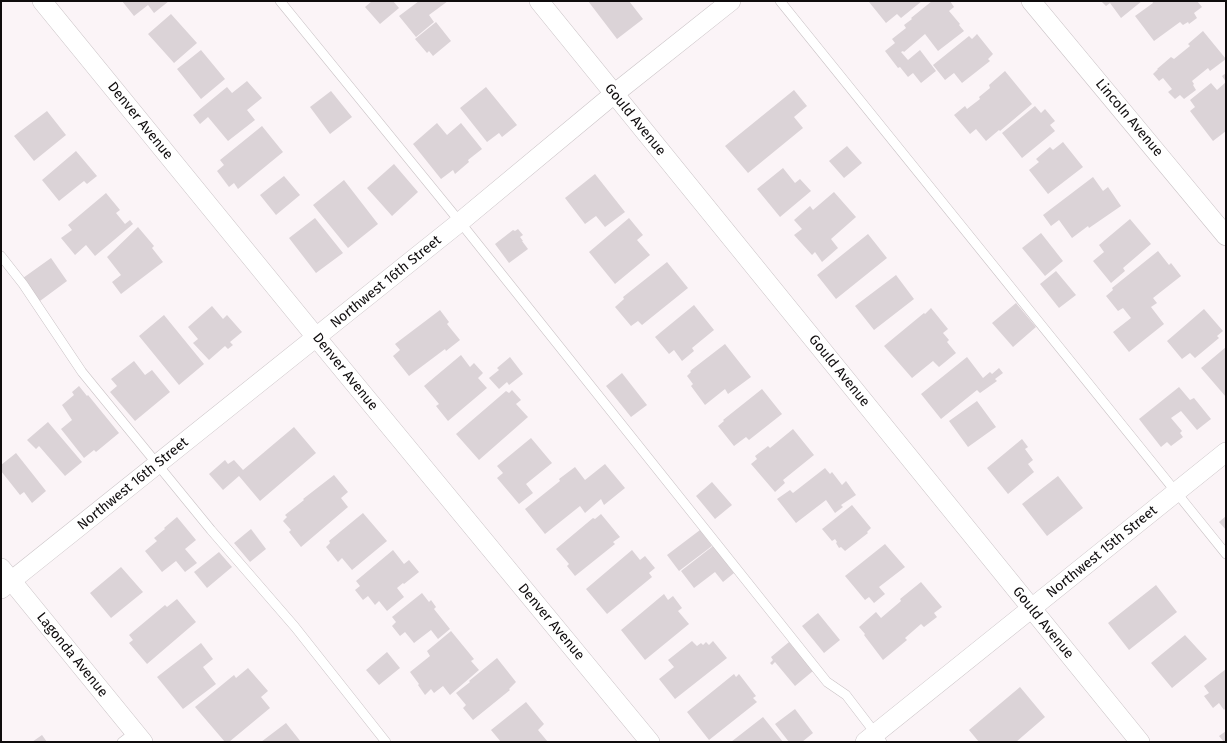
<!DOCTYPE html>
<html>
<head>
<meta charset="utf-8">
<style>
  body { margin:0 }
  #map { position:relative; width:1227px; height:743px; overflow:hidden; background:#fbf4f7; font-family:"Fira Sans",sans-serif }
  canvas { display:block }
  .frame { position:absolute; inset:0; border:2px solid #0f0c0d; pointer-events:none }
</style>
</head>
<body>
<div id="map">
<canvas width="1227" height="743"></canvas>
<div class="frame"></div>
</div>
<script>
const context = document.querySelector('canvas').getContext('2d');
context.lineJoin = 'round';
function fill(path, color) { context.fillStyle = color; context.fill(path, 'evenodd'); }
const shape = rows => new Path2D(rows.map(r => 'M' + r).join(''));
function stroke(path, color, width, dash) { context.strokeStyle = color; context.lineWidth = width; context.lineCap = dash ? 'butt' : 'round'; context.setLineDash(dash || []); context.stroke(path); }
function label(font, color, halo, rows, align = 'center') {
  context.font = font + ' "Fira Sans",sans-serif'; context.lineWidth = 3; context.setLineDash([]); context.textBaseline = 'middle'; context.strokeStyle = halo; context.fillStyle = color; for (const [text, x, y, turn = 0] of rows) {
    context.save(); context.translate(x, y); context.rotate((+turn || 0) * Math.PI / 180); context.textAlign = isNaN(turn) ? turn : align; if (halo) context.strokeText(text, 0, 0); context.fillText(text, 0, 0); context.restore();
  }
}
const building = shape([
  [122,1,169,1,154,13,148,5,134,16],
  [372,1,393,1,399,8,380,24,365,7],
  [419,1,448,1,429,15,434,22,416,37,399,16],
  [588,1,629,1,643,19,617,39],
  [871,1,922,1,901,18,897,14,886,23,869,2],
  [932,1,950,1,954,7,949,11,960,24,959,25,964,31,938,51,925,34,904,52,903,51,901,52,908,60,920,50,936,71,921,83,913,73,908,77,900,67,898,68,885,51,895,43,892,39,906,28,904,25,912,19,911,18],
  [1101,1,1142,1,1121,18,1110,3,1106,6],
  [1152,1,1197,1,1202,7,1194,13,1197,18,1189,24,1188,22,1183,25,1180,22,1154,41,1135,16,1153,3],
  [171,14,197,43,174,63,148,34],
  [436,22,451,41,433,56,429,51,427,53,415,39],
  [1203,31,1226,59,1210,71,1208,68,1192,81,1194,84,1193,85,1196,90,1184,99,1180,95,1175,99,1168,92,1172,89,1163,78,1159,81,1153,74,1158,69,1157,69,1171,57,1174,59,1190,46,1188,44],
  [977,34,993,54,988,59,990,61,962,83,954,73,945,80,933,65,969,36,972,39],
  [201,50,225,79,201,99,177,69],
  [1005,71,1032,104,1000,131,999,130,986,141,976,129,970,134,954,115,965,106,967,109,980,99,979,97,990,88,989,85],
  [1226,73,1226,131,1213,141,1190,111,1195,107,1190,100,1211,83,1217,90,1226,82,1222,76],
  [247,81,262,98,247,110,255,120,228,141,208,117,200,124,193,115,227,87,232,93],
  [486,87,517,125,502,137,499,133,487,142,460,108],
  [794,90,807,106,794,117,803,128,748,173,725,146],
  [331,91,352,117,330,134,310,107],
  [1035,106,1041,113,1045,109,1055,121,1050,125,1055,131,1022,158,1002,133],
  [47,111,66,135,34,161,14,136],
  [437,123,447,135,461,123,482,149,468,160,469,162,455,174,453,170,441,179,413,144],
  [262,126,283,152,238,189,234,183,229,187,217,171,224,165,220,160],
  [1063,142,1083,167,1048,194,1029,170,1039,162,1036,159,1050,147,1053,150],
  [847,146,862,163,844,178,829,161],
  [76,151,97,176,87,184,84,181,59,201,42,180],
  [394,164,418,192,392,216,367,188],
  [783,168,795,183,800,179,811,191,780,217,757,189],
  [595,174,625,212,605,227,596,216,585,224,565,198],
  [284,176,300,195,276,215,260,195],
  [1093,177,1103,191,1108,187,1121,206,1089,228,1088,226,1072,238,1059,220,1051,226,1043,215],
  [344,180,378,224,348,248,313,205],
  [834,192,856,217,831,239,838,248,822,262,815,252,812,255,794,235,802,229,794,220,810,206,813,210],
  [106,193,120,210,116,213,125,224,130,220,133,224,95,256,86,245,75,255,61,238,72,230,68,225],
  [315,218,343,253,316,273,289,238],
  [629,218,643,235,637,240,650,255,615,284,589,252],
  [1130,219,1151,244,1123,268,1125,271,1111,283,1093,261,1104,252,1099,245],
  [138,227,154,246,152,248,163,262,121,294,112,282,121,275,107,257],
  [518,229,523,235,520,237,523,241,522,241,528,249,509,263,495,244,513,230,515,231],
  [1041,233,1063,261,1045,276,1022,248],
  [868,234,887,258,836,299,817,275],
  [1158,251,1169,265,1171,263,1181,276,1153,298,1157,303,1151,307,1164,324,1129,352,1113,332,1131,318,1123,308,1118,311,1106,296,1113,290,1112,288],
  [51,258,67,281,40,301,23,278],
  [667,262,688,288,642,325,638,321,631,326,615,307,624,299,623,297],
  [1056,271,1076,295,1059,308,1040,284],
  [896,275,914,299,874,330,855,306],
  [1016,303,1036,327,1013,347,992,323],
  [694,305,714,330,692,348,694,351,682,361,674,350,669,354,655,337],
  [212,306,223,319,227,315,242,332,230,342,233,345,228,349,225,346,209,360,193,343,198,339,188,327],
  [931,308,948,329,943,333,949,340,947,342,956,353,939,367,933,361,912,378,884,346,924,313,925,314],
  [1204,309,1223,331,1217,336,1219,338,1195,358,1190,353,1182,359,1167,341],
  [440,310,449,322,447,324,460,340,446,351,445,349,409,376,393,356,400,350,395,344],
  [164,315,204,364,179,385,139,336],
  [725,344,751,377,728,394,725,389,705,405,691,386,693,384,687,376,691,372,690,371],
  [1226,347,1226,397,1201,368],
  [461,355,470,367,474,363,483,373,478,378,487,388,448,421,436,406,439,404,424,386],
  [510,357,523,374,509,385,507,382,499,389,489,378,499,370,497,368],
  [967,357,983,378,990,372,992,374,999,368,1003,373,995,379,997,381,980,393,977,390,941,419,921,394],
  [134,361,145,375,152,370,170,392,135,421,110,392,117,386,111,379],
  [622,373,647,405,631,417,606,386],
  [79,386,87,396,88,395,119,433,96,452,94,450,84,458,61,429,72,420,62,405,74,395,72,392],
  [1179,387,1190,400,1194,398,1211,419,1197,430,1181,411,1171,418,1182,431,1180,433,1183,437,1171,446,1167,442,1161,447,1139,419],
  [762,389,782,414,749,440,746,437,734,446,718,426,724,421,723,420],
  [512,390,521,400,516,404,528,417,479,460,456,434,506,391,509,393],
  [977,401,996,427,968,447,949,421],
  [48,422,82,462,65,476,39,446,36,449,27,440],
  [294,427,316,453,260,501,239,476,223,490,209,474,225,460,228,464,234,460,243,470],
  [793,429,814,455,783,480,785,483,775,492,751,464,757,459,755,456,768,446,770,448],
  [531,438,552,463,526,484,533,493,519,504,497,478,503,473,497,466],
  [1022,439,1028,447,1025,449,1033,460,1028,464,1034,472,1008,494,987,468],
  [16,453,46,491,32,503,24,492,20,495,1,471,1,465],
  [605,464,625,488,604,505,601,499,585,513,580,506,545,534,525,509,560,481,559,479,575,467,585,480],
  [825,468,830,474,832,472,842,485,846,481,856,495,841,505,843,507,835,513,826,500,796,523,777,499,790,490,793,493],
  [334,475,348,492,341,498,348,507,301,547,289,532,291,530,283,521,287,517,285,515,304,500,303,499],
  [1058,476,1083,508,1047,536,1022,504],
  [712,482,732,505,715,519,696,496],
  [852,505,871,528,867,532,868,533,845,551,841,547,839,548,836,543,837,542,835,539,832,541,822,529],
  [363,513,387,541,352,570,342,558,338,562,326,547,330,543,329,541],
  [601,514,620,537,613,542,615,544,575,576,567,566,569,564,556,549,593,518,595,519],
  [1226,516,1226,530,1219,522],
  [177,517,196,540,185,549,197,563,185,572,176,561,162,572,145,551,157,541,154,538,165,529,164,528],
  [251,529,266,549,250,562,234,543],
  [700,530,712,546,679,571,667,555],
  [885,544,905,567,879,587,885,594,874,603,869,597,865,600,845,576],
  [713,546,734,573,723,582,715,572,694,588,681,571],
  [393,550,404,564,409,560,419,572,404,584,403,583,397,588,404,597,387,611,379,601,375,605,368,596,363,600,355,590,360,586,356,581],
  [632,550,640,560,645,556,655,568,649,573,652,577,607,614,586,589],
  [219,552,232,567,207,588,194,572],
  [121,567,143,592,111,618,90,593],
  [921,582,942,607,934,613,937,617,924,627,921,624,905,638,907,640,883,660,864,635,865,634,859,627,876,612,881,618,901,601,900,599],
  [1156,585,1177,612,1129,650,1108,623],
  [422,593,429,602,431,600,436,607,434,609,450,629,438,639,431,630,414,643,405,632,400,636,392,626,396,622,392,617],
  [664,594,668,600,673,596,682,608,678,611,689,624,645,660,621,630],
  [177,599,196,622,147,664,129,643,133,640,129,635,165,605,167,607],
  [818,613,840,640,824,653,802,626],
  [451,631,474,659,471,661,479,670,450,695,443,686,434,693,431,689,425,695,418,685,419,684,410,672,430,656,427,651],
  [1185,635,1207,659,1172,688,1151,663],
  [692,641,697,646,701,643,703,645,706,642,709,645,713,641,727,658,675,699,659,679,674,667,668,660],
  [789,642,813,671,795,686,775,662,772,665,770,663,773,660,771,657],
  [201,643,213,659,203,667,216,684,183,709,157,677],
  [387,652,400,668,379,685,366,670],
  [497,658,516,682,509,689,510,690,473,720,463,708,466,705,456,693,470,682,469,681],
  [248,668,268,691,261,697,270,708,229,742,225,742,195,707,234,675,236,678],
  [1226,669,1226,708,1224,710,1219,703,1213,708,1204,696,1209,693,1204,686],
  [734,674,736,677,739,674,756,696,753,698,757,702,709,740,687,712],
  [1020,687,1045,717,1016,742,979,742,969,730],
  [526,702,544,724,538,730,548,742,501,742,491,730],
  [795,709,813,733,802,742,789,742,775,724],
  [763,717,783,742,731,742],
  [286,723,301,742,261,742],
  [1226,731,1226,742,1224,742,1219,736],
  [42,735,47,742,32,742]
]);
const service = shape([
  [280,1,460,222,827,682,846,695,882,742],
  [780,1,1226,554],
  [1,256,23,284,82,372,211,530,295,627,386,742],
  [122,742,135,732]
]);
const minor = shape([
  [42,1,316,337,650,742],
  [539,1,1140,742],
  [1031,1,1226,236],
  [1,568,143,742],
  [1,589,460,222,614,94,731,1],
  [865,742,1226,452]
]);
const streetNames = [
  ["Lincoln Avenue",1129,118,50],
  ["Gould Avenue",635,120,51],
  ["Denver Avenue",140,121,51],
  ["Northwest 16th Street",386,282,-39],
  ["Gould Avenue",839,371,51],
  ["Denver Avenue",345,372,51],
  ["Northwest 16th Street",133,484,-39],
  ["Northwest 15th Street",1102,552,-39],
  ["Denver Avenue",551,622,50],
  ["Gould Avenue",1043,623,51],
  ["Lagonda Avenue",72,655,51]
];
fill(building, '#dbd3d7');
stroke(service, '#c9c2c5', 10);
stroke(minor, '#c9c2c5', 20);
stroke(service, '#fff', 9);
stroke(minor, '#fff', 19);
label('14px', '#0f0c0d', '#fff', streetNames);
</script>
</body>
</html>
